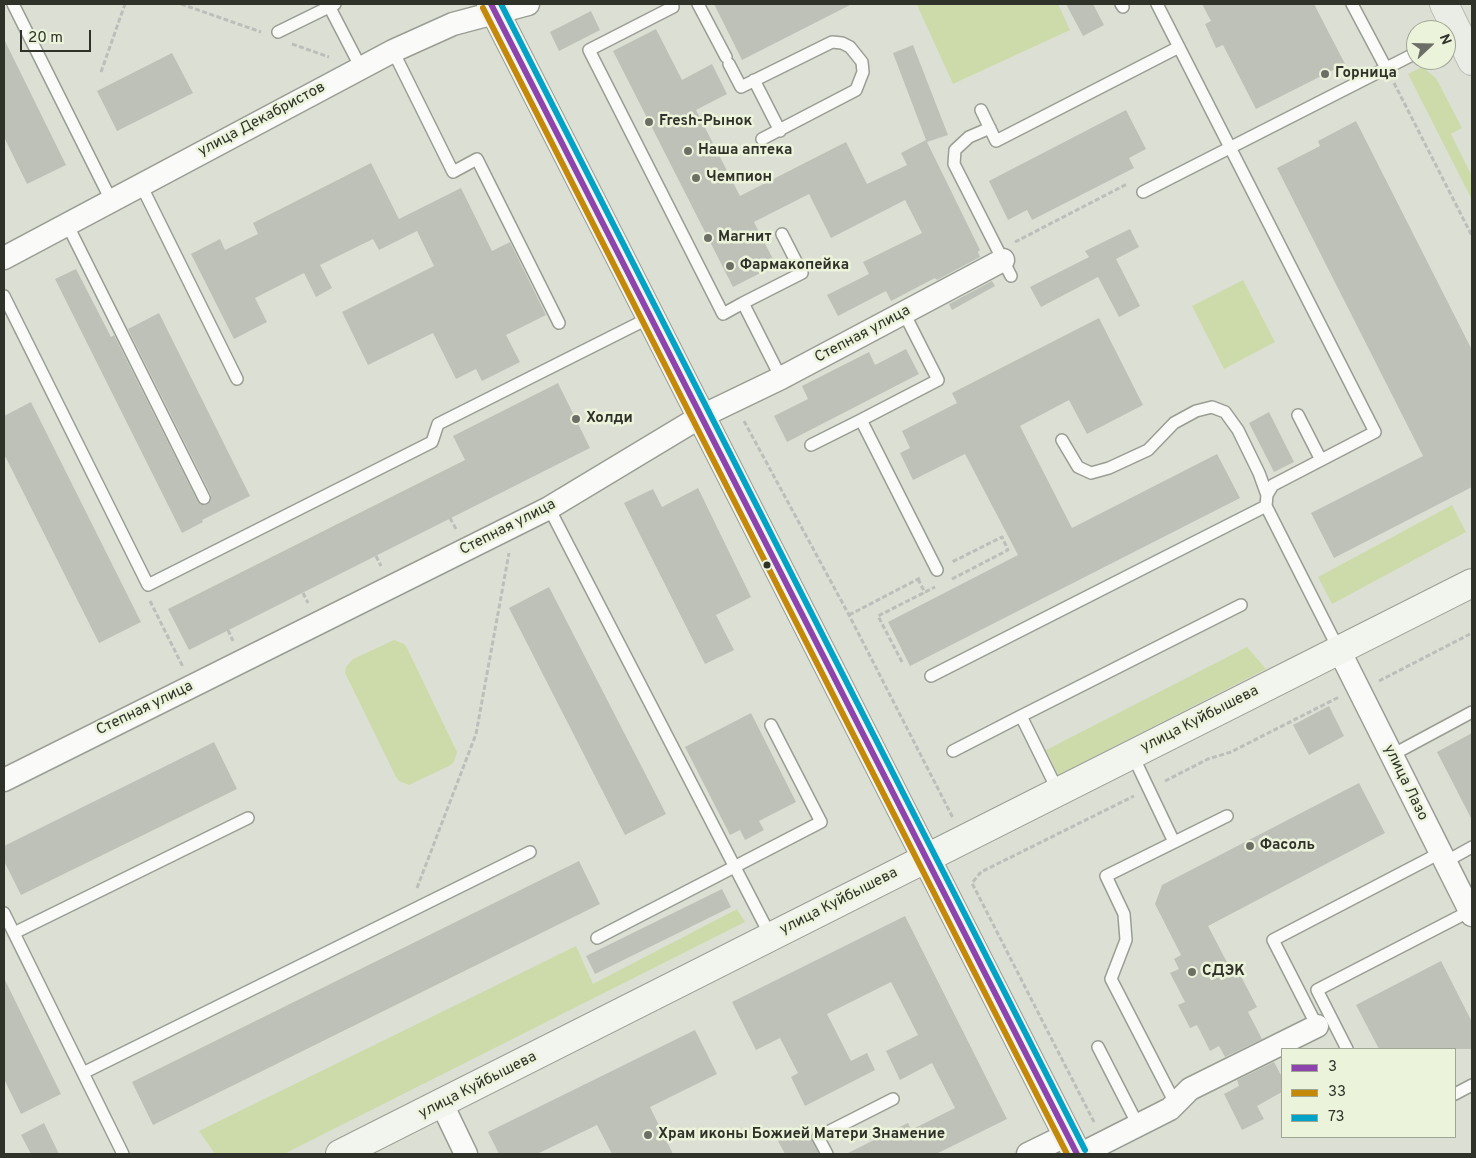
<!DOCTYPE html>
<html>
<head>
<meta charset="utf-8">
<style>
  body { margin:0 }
  #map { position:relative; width:1476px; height:1158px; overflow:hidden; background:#dce0d4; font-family:Overpass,sans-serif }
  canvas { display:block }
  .frame { position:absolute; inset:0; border:5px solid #2f3229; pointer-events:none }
  .legend { position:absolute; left:1281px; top:1048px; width:175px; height:90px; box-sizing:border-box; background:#ebf3db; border:1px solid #a0a694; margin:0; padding:6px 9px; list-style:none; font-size:15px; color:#2f3229 }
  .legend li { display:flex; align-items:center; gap:10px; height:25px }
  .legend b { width:25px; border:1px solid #a0a694 }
  .north { position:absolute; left:1406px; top:20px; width:50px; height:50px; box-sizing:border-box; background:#ebf3db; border:1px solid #a0a694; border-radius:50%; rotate:69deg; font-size:14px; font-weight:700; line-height:20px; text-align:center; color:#2f3229 }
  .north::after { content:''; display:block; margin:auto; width:18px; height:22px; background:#6c6f65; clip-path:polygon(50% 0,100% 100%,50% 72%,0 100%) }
  .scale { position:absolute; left:20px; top:30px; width:71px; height:22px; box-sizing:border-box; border:2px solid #2f3229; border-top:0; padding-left:6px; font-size:15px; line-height:18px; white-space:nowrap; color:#2f3229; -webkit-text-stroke:4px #ebf3db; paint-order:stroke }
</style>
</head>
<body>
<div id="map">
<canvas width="1476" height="1158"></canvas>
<div class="frame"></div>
<ul class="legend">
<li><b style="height:6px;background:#8e44ad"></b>3</li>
<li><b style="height:6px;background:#c5890a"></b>33</li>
<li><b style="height:6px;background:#02a3c6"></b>73</li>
</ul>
<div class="north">N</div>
<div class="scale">20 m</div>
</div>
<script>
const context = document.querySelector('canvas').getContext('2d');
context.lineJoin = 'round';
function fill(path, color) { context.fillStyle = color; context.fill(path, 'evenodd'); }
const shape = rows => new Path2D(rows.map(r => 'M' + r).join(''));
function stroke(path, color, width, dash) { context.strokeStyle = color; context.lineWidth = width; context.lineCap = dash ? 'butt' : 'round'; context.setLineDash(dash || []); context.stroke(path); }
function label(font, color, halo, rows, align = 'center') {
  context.font = font + ' Overpass,sans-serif'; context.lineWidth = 5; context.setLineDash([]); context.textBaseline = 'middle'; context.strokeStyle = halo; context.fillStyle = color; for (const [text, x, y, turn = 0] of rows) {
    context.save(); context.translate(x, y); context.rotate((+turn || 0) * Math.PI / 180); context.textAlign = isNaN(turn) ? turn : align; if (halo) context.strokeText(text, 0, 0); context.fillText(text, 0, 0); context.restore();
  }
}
const green = shape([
  [920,4,1058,4,1070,30,953,84,917,5],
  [1422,67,1436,78,1462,128,1451,134,1472,176,1472,200,1408,74],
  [1243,280,1275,342,1224,369,1192,306],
  [1452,505,1466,532,1332,604,1318,577],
  [394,640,404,644,407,648,457,752,454,762,449,766,409,785,399,781,396,777,345,673,346,667,353,659],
  [1247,647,1266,669,1058,775,1046,750],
  [737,909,745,922,284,1154,215,1154,199,1131,576,946,593,984]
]);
const building = shape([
  [714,4,852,4,742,60],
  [1066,4,1093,4,1104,25,1083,36],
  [1202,4,1314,4,1345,64,1256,109,1223,45,1216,48,1205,24,1211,21],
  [591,11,600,30,559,51,550,32],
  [656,29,682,80,712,64,727,94,696,110,740,196,846,142,867,184,907,165,901,153,926,140,893,53,913,45,948,135,927,142,980,250,978,252,980,257,937,280,935,278,891,301,886,291,838,316,827,295,869,274,863,262,922,233,905,200,831,238,809,194,754,222,776,265,733,287,613,51],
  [4,39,66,165,27,184,4,137],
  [172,53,193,93,117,131,97,91],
  [1126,110,1146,149,1129,158,1134,168,1032,220,1027,210,1008,220,989,181],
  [1356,121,1472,350,1472,487,1334,558,1311,513,1423,456,1277,168,1320,146,1318,141],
  [371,163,399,219,461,188,492,251,510,242,546,315,506,335,520,362,482,381,476,369,456,379,433,333,368,365,342,312,434,266,417,231,379,250,373,239,320,265,332,288,316,297,304,273,255,298,267,322,234,339,191,254,220,239,225,250,258,234,253,223],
  [1130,229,1139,247,1116,259,1140,306,1119,317,1098,277,1041,307,1030,287,1089,257,1085,251],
  [76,269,111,337,114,335,198,502,203,505,208,504,211,499,211,495,128,329,159,313,250,496,202,520,203,522,182,533,55,279],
  [992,281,995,286,952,310,949,304],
  [1099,318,1143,405,1087,434,1069,400,1020,426,1072,528,1217,454,1240,498,910,666,888,622,1018,555,965,454,913,480,900,453,910,448,902,431,957,403,952,393],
  [906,349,919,374,787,442,774,416,808,399,802,386,869,352,875,365],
  [558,383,590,448,189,650,168,609,465,460,453,436],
  [31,402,141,622,99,643,4,454,4,416],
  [1269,412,1294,462,1274,472,1249,423],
  [698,488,751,597,716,615,734,650,705,664,624,503,653,489,662,507],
  [549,587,666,814,625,835,509,608],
  [1329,706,1344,736,1309,755,1293,725],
  [751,713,796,802,759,821,764,830,745,840,740,830,730,835,685,747],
  [1472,733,1472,820,1437,752],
  [214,742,237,789,21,895,4,861,4,846],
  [1359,783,1385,833,1208,926,1229,966,1234,963,1257,1007,1248,1012,1262,1039,1225,1057,1219,1046,1210,1051,1197,1025,1190,1028,1178,1005,1185,1002,1170,973,1179,969,1174,959,1181,955,1155,904,1162,885],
  [579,861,600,904,153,1125,132,1082],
  [722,889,731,907,595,974,586,956],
  [905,916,1007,1119,936,1154,846,1154,908,1123,911,1130,955,1108,932,1063,900,1080,886,1051,918,1035,891,982,827,1014,851,1061,867,1053,875,1070,805,1106,791,1077,798,1073,780,1038,756,1050,732,1002],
  [1441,961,1472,1022,1472,1049,1379,1049,1356,1005],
  [4,978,61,1094,21,1114,4,1079],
  [695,1030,717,1074,650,1107,673,1154,612,1154,597,1125,537,1154,499,1154,488,1132],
  [1274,1062,1282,1077,1282,1092,1257,1106,1264,1119,1242,1130,1224,1094,1239,1086,1237,1080],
  [44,1123,59,1154,31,1154,21,1135],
  [807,1124,819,1154,785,1154,777,1139]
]);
const path = shape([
  [181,4,261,32],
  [292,44,329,57],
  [101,72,125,4],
  [1394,83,1472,236],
  [1015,242,1127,184],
  [744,421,849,615,953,818],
  [450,518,456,529],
  [376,556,381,566],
  [918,579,925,593],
  [952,579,1008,550,1002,537,952,562],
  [303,593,308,603],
  [150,601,183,667],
  [849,615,922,577],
  [228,630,233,641],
  [902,662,878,616,935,587],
  [1379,681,1472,633],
  [1165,781,1208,759,1231,752,1339,697],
  [417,888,476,734,509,553],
  [1094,1122,972,883,981,872,1134,796]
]);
const lane = shape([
  [13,4,111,200],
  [698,4,726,57],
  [1121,4,1123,7],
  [1157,4,1375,432,1273,485,1267,495,1266,506,1339,650],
  [1352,4,1386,68],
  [329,6,361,68],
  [673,7,589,50,723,314,743,303,781,378],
  [278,32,335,4],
  [393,51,453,172,477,159,559,323],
  [729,64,741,87,832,42,842,43,850,47,862,62,863,72,856,90,762,139],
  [754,80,780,131],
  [981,110,996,141,1179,47],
  [990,128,969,137,955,150,954,164,1011,276],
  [141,185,237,379],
  [1143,192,1416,53],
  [67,224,204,498],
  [4,296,148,585,432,442,438,424,651,317],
  [743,303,802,273,782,234],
  [904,313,938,380,861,420,937,570],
  [1298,415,1321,460],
  [1062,440,1078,467,1091,473,1109,468,1148,450,1174,423,1196,411,1212,407,1225,412,1238,430,1259,473,1267,495],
  [811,445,861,420],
  [549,508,771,937],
  [931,676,1266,506],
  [1021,716,1241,605],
  [953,751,1021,716,1058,791],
  [1132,754,1174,842],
  [1392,755,1472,712],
  [1445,862,1472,847],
  [4,913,123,1154],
  [14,933,248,818],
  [597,938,821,822,771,725],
  [1317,1026,1273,940,1440,853],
  [1098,1047,1138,1125],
  [1347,1049,1317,990,1470,911],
  [83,1073,530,852],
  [1455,1094,1472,1085],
  [1175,1103,1111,979,1126,940,1124,914,1106,876,1227,816],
  [827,1154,818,1137,893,1099]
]);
const street = shape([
  [4,258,393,51,453,24,528,4],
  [1339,650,1472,915],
  [4,780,549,508,700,417,781,378,1003,260],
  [442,1104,466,1154],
  [1028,1154,1067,1135],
  [1081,1154,1170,1109,1190,1089,1317,1026]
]);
const secondary = shape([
  [491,4,1077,1154],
  [340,1154,1472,583]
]);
const primary = shape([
  [1444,4,1472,61]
]);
const bus1 = shape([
  [491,4,1077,1154]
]);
const bus2 = shape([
  [483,8,1067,1154]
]);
const bus3 = shape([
  [501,4,1085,1150]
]);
const markers = [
  [1325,74,5,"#6c6f65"],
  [649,122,5,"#6c6f65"],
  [688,151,5,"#6c6f65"],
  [696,178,5,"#6c6f65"],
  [708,238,5,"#6c6f65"],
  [730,266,5,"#6c6f65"],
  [576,419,5,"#6c6f65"],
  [767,565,4.5,"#2f3229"],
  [1250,846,5,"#6c6f65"],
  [1192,972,5,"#6c6f65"],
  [648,1135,5,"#6c6f65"]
];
const poiNames = [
  ["Горница",1335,74],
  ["Fresh-Рынок",659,122],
  ["Наша аптека",698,151],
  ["Чемпион",706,178],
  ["Магнит",718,238],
  ["Фармакопейка",740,266],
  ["Холди",586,419],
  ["Фасоль",1260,846],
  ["СДЭК",1202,972],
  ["Храм иконы Божией Матери Знамение",658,1135]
];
const streetNames = [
  ["улица Декабристов",262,120,-28],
  ["Степная улица",863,335,-28],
  ["Степная улица",508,528,-27],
  ["Степная улица",145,709,-26],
  ["улица Куйбышева",1200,720,-27],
  ["улица Лазо",1405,783,64],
  ["улица Куйбышева",839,902,-27],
  ["улица Куйбышева",478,1086,-27]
];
fill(green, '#cddbab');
fill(building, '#bec1b7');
stroke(lane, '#999d93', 14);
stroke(street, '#999d93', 25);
stroke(secondary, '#999d93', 30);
stroke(primary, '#b9bcb5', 30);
stroke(path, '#bcbeb9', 3, [5, 2.5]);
stroke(lane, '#fafaf9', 11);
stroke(street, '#fafaf9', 22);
stroke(secondary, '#f2f4ee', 28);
stroke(primary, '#eaede5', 28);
stroke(bus1, '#8e44ad', 6);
stroke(bus2, '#c5890a', 6);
stroke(bus3, '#02a3c6', 6);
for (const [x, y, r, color] of markers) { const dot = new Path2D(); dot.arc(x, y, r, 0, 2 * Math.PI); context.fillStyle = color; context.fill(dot); stroke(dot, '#ebf3db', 2); }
label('bold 15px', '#2f3229', '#ebf3db', poiNames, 'left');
label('15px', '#2f3229', '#ebf3db', streetNames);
</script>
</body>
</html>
